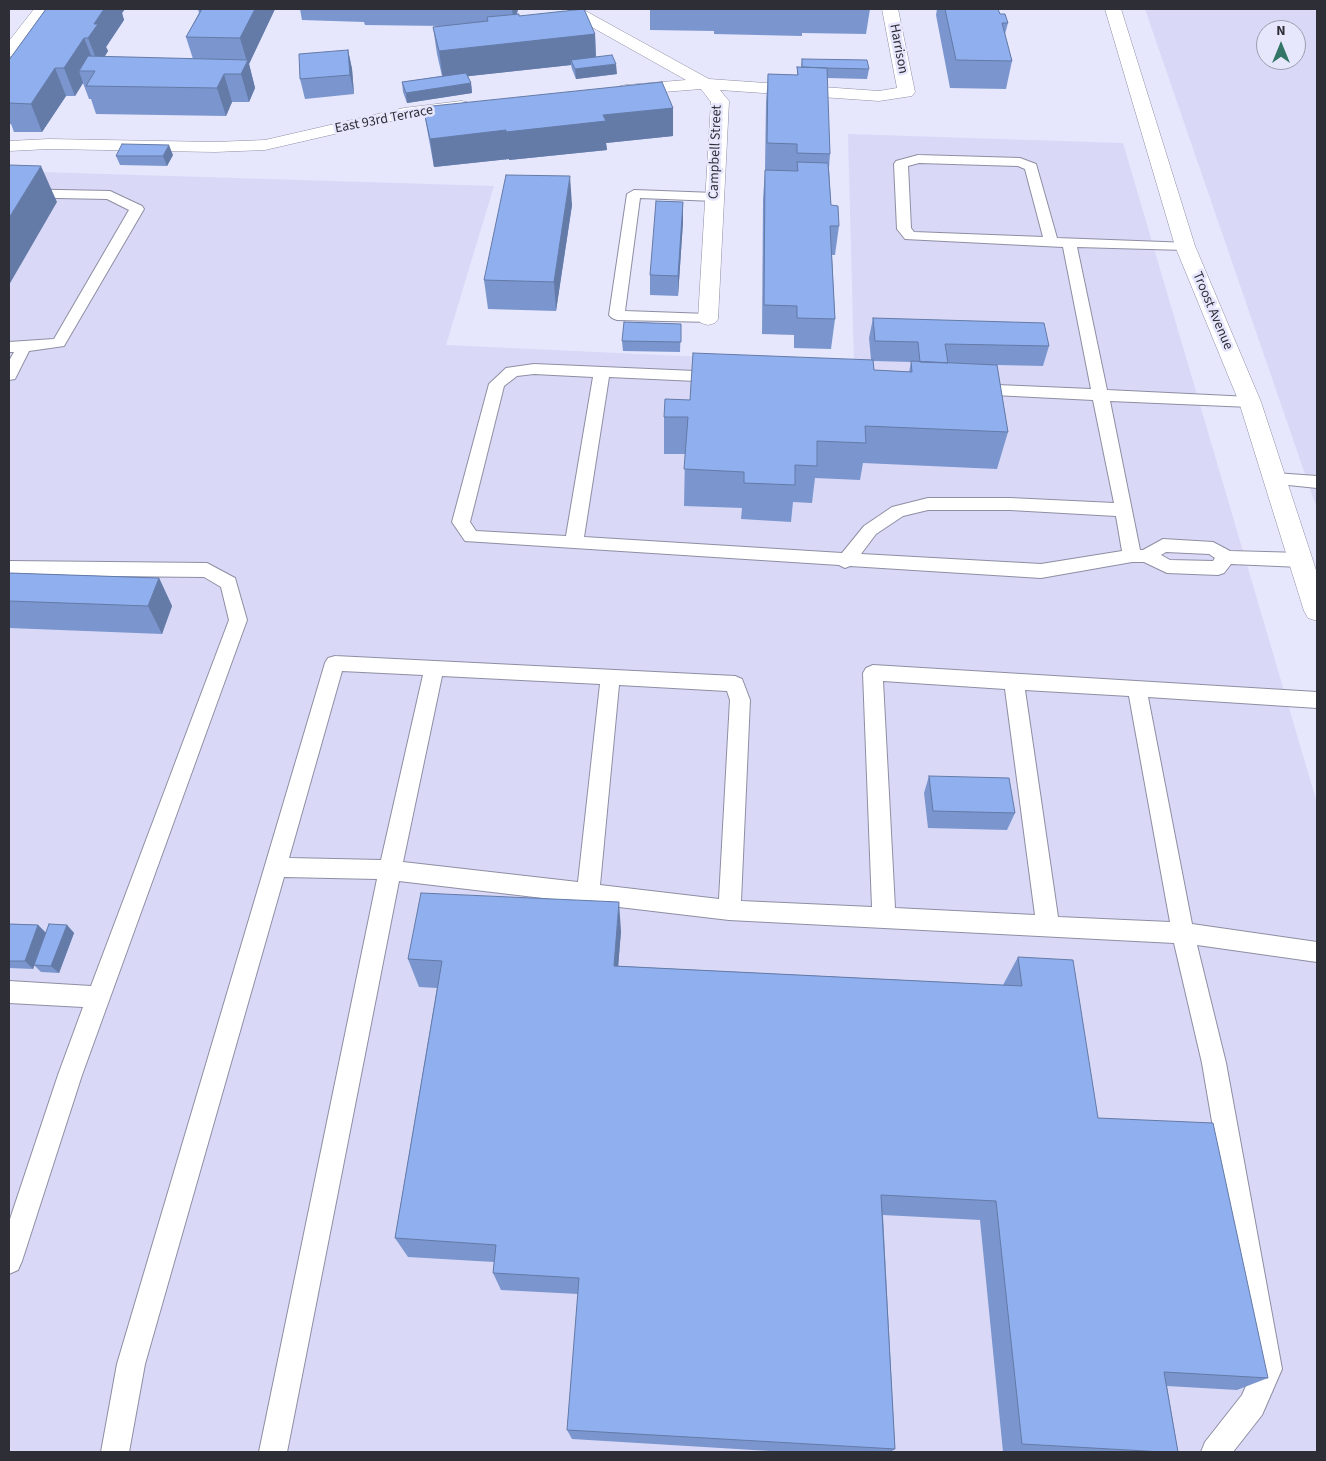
<!DOCTYPE html>
<html>
<head>
<meta charset="utf-8">
<style>
  body { margin:0 }
  #map { position:relative; width:1326px; height:1461px; overflow:hidden; background:#e6e6fd; font-family:"Source Sans 3",sans-serif }
  canvas { display:block }
  .frame { position:absolute; inset:0; border:10px solid #2e2e37; pointer-events:none }
  .north { position:absolute; left:1256px; top:20px; width:50px; height:50px; box-sizing:border-box; background:#e6e6fd; border:1px solid #9c9cae; border-radius:50%; rotate:0deg; font-size:14px; font-weight:700; line-height:20px; text-align:center; color:#2e2e37 }
  .north::after { content:''; display:block; margin:auto; width:18px; height:22px; background:#337667; clip-path:polygon(50% 0,100% 100%,50% 72%,0 100%) }
</style>
</head>
<body>
<div id="map">
<canvas width="1326" height="1461"></canvas>
<div class="frame"></div>
<div class="north">N</div>
</div>
<script>
const context = document.querySelector('canvas').getContext('2d');
context.lineJoin = 'round';
function fill(path, color) { context.fillStyle = color; context.fill(path, 'evenodd'); }
const shape = rows => new Path2D(rows.map(r => 'M' + r).join(''));
function stroke(path, color, width, dash) { context.strokeStyle = color; context.lineWidth = width; context.lineCap = dash ? 'butt' : 'round'; context.setLineDash(dash || []); context.stroke(path); }
function label(font, color, halo, rows, align = 'center') {
  context.font = font + ' "Source Sans 3",sans-serif'; context.lineWidth = 5; context.setLineDash([]); context.textBaseline = 'middle'; context.strokeStyle = halo; context.fillStyle = color; for (const [text, x, y, turn = 0] of rows) {
    context.save(); context.translate(x, y); context.rotate((+turn || 0) * Math.PI / 180); context.textAlign = isNaN(turn) ? turn : align; if (halo) context.strokeText(text, 0, 0); context.fillText(text, 0, 0); context.restore();
  }
}
const built = shape([
  [1145,9,1317,9,1317,509],
  [1266,30,1296,30,1296,60,1266,60],
  [848,134,1123,143,1317,803,1317,1452,9,1452,9,171,494,186,446,345,854,364]
]);
const lane = shape([
  [918,155,1020,158,1036,164,1057,238,1190,243,1192,246,1190,249,1185,250,1077,247,1107,390,1250,397,1256,398,1258,402,1256,406,1250,407,1110,401,1140,550,1143,550,1163,539,1213,542,1230,551,1301,553,1307,555,1310,560,1307,565,1301,567,1231,564,1224,573,1218,575,1167,573,1144,562,1132,562,1041,578,850,566,845,568,839,565,465,541,452,522,489,384,506,368,534,364,718,372,724,373,726,377,724,381,718,382,609,377,584,537,842,553,864,526,892,507,928,498,1010,498,1114,503,1093,400,974,394,968,393,966,389,968,385,974,384,1091,389,1063,247,905,239,897,229,894,164,896,161,918,155],
  [919,163,1018,166,1025,169,1043,237,914,232,911,228,908,166,919,163],
  [534,374,593,377,566,536,476,531,470,522,504,386,517,376,534,374],
  [928,510,1010,510,1116,516,1122,551,1041,564,861,554,876,534,903,516,928,510],
  [1166,552,1209,554,1215,558,1213,561,1170,560,1161,555,1166,552],
  [9,189,110,191,142,206,144,209,64,346,29,351,15,379,9,380,9,361,14,352,9,352,9,342,54,339,129,210,107,199,9,197,9,189],
  [634,190,715,193,722,197,715,201,640,198,625,311,708,314,713,316,716,319,713,322,617,320,612,318,609,315,627,194,634,190],
  [1275,473,1317,476,1317,488,1269,483,1267,479,1269,475,1275,473],
  [9,561,207,563,235,578,247,620,82,1075,22,1261,18,1270,9,1274,9,1222,58,1075,83,1007,9,1003,9,981,91,986,229,620,221,587,204,577,9,575,9,561],
  [335,656,735,676,742,679,750,700,741,901,872,907,863,673,866,668,873,665,1317,692,1317,708,1148,697,1192,924,1317,942,1317,962,1197,945,1226,1063,1282,1369,1262,1415,1233,1452,1201,1452,1205,1442,1242,1395,1254,1368,1202,1063,1174,943,729,920,399,881,287,1452,259,1452,377,879,284,877,145,1364,129,1452,101,1452,117,1364,325,663,328,658,335,656],
  [342,671,423,675,381,860,289,858,342,671],
  [442,676,600,684,578,882,403,862,442,676],
  [883,681,1005,689,1035,915,895,908,883,681],
  [619,685,727,691,730,700,719,899,600,885,619,685],
  [1025,690,1129,696,1170,922,1058,917,1025,690]
]);
const street = shape([
  [34,9,50,9,15,55,9,57,9,41,34,9],
  [563,9,582,9,709,79,879,91,897,88,882,9,898,9,915,92,912,96,879,101,720,90,729,101,718,319,715,323,708,325,701,323,698,319,711,102,701,89,626,95,620,94,618,90,620,86,626,85,686,80,565,12,563,9],
  [461,101,467,102,470,106,467,110,404,118,265,150,215,152,49,149,9,151,9,141,49,139,215,142,265,140,404,108,461,101]
]);
const secondary = shape([
  [1105,9,1121,9,1195,246,1261,402,1317,573,1317,621,1308,618,1304,611,1239,402,1175,246,1105,9]
]);
const wall = shape([
  [46,9,125,9,122,13,124,20,106,47,108,51,104,57,193,59,186,37,199,13,198,9,275,9,249,64,255,88,249,102,232,102,226,116,96,114,91,99,89,99,83,83,75,96,66,96,42,132,14,132,11,124,9,124,9,60],
  [300,9,518,9,517,14,519,16,595,34,596,57,617,74,576,79,572,69,571,65,468,76,471,83,472,93,407,103,403,92,402,82,442,76,437,54,433,27,442,26,365,25,364,22,302,20],
  [650,9,870,9,866,34,802,33,802,36,714,34,714,31,650,30],
  [937,9,998,9,1000,14,1008,23,1005,34,1012,61,1006,89,950,88,936,15],
  [348,50,352,69,354,94,305,99,300,79],
  [802,59,869,69,867,79,827,78,830,154,829,168,831,205,839,226,835,255,832,255,835,319,831,349,794,348,794,335,762,334,763,199,765,170,766,102,768,74,797,75,797,67,801,67],
  [423,107,673,108,673,136,606,143,607,150,509,160,509,159,434,167],
  [173,155,167,166,120,165,116,156],
  [683,202,683,222,678,296,650,295,650,275],
  [572,205,556,311,488,309,484,280],
  [873,318,1049,346,1043,366,997,365,1008,432,997,469,863,463,860,480,815,478,812,503,793,502,791,522,741,519,742,508,684,506,685,454,664,454,664,417,690,400,871,360,869,338],
  [873,361,911,362,909,372,874,370],
  [681,324,680,352,623,351,622,341],
  [9,573,159,578,172,606,162,634,9,628],
  [929,776,1015,813,1007,830,928,828,924,793],
  [9,924,38,925,46,933,67,925,74,933,59,973,41,972,34,965,33,969,9,968],
  [621,931,618,966,1003,985,1018,957,1098,1118,1268,1378,1237,1390,1167,1386,1178,1452,1003,1452,980,1220,883,1215,895,1449,891,1452,786,1452,572,1439,567,1430,578,1294,501,1290,493,1273,494,1262,408,1257,395,1238,437,988,419,987,408,959]
]);
const shadedWall = shape([
  [104,9,125,9,122,13,124,20,106,47,108,51,99,66,88,38,94,24],
  [255,9,275,9,249,64,255,88,249,102,241,74,247,62,240,38],
  [512,9,518,9,514,26],
  [595,34,596,62,571,60,571,65,443,79,439,51],
  [84,38,95,65,79,71,83,83,75,96,64,68],
  [348,50,352,69,354,94,350,75],
  [616,64,617,74,576,79,575,69],
  [55,68,66,96,42,132,31,104],
  [224,74,232,102,226,116,217,88],
  [471,83,472,93,407,103,406,93],
  [673,108,673,136,606,143,607,150,509,160,509,159,434,167,430,139,603,115],
  [169,145,173,155,167,166,163,156],
  [41,166,57,202,9,285,9,218],
  [570,176,572,205,556,311,554,282],
  [683,202,683,222,678,296,678,276],
  [159,578,172,606,162,634,148,606],
  [619,902,621,931,616,994,614,966],
  [38,925,46,933,33,969,25,961],
  [67,925,74,933,59,973,51,966]
]);
const building = shape([
  [46,9,104,9,94,24,98,24,88,38,84,38,64,68,55,68,31,104,9,103,9,60,46,9],
  [202,9,255,9,240,38,186,37,202,9],
  [584,9,595,34,439,51,433,27,488,21,487,17,519,14,519,16,584,9],
  [945,9,998,9,1000,14,1005,14,1008,23,1002,23,1012,61,956,60,945,9],
  [348,50,350,75,300,79,299,54,348,50],
  [612,55,616,64,575,69,571,60,612,55],
  [88,56,248,60,241,74,224,74,217,88,86,86,95,71,79,71,88,56],
  [802,59,867,60,869,69,827,68,802,67,802,59],
  [797,67,827,68,830,154,797,153,797,144,767,143,768,74,798,75,797,67],
  [466,73,471,83,406,93,402,82,466,73],
  [662,82,673,108,603,115,606,121,506,132,506,130,430,139,423,107,662,82],
  [122,144,169,145,163,156,116,156,122,144],
  [797,162,828,163,831,205,838,206,839,226,830,226,835,319,797,318,797,306,764,305,765,170,798,171,797,162],
  [9,165,41,166,9,218,9,165],
  [506,175,570,176,554,282,484,280,506,175],
  [656,201,683,202,678,276,650,275,656,201],
  [873,318,1044,323,1049,346,945,344,948,363,920,362,918,342,875,341,873,318],
  [624,322,681,324,681,342,622,341,624,322],
  [693,353,873,360,874,370,912,372,911,361,997,365,1008,432,865,426,866,443,817,441,817,466,795,465,795,485,744,483,744,472,684,469,688,417,664,417,665,399,690,400,693,353],
  [9,573,159,578,148,606,9,601,9,573],
  [929,776,1009,778,1015,813,933,811,929,776],
  [421,893,619,902,614,966,1022,986,1018,957,1073,960,1098,1118,1213,1123,1268,1378,1164,1372,1178,1452,1163,1452,1022,1444,996,1201,881,1195,895,1449,567,1430,579,1278,493,1273,496,1245,395,1238,442,961,408,959,421,893],
  [9,924,38,925,25,961,9,961,9,924],
  [49,924,67,925,51,966,34,965,49,924]
]);
const farStreetnames = [
  ["Harrison",898,49,79],
  ["East 93rd Terrace",384,120,-11],
  ["Campbell Street",716,152,-88],
  ["Troost Avenue",1212,311,67]
];
fill(built, '#d9d9f7');
stroke(lane, '#8e8ea3', 2);
stroke(street, '#8e8ea3', 1);
stroke(secondary, '#8e8ea3', 1);
fill(lane, '#fff');
fill(street, '#fff');
fill(secondary, '#fff');
fill(wall, '#7b96ce');
fill(shadedWall, '#647aa7');
fill(building, '#8fafef');
stroke(building, '#647aa7', 1);
label('14px', '#2e2e37', '#e6e6fd', farStreetnames);
</script>
</body>
</html>
